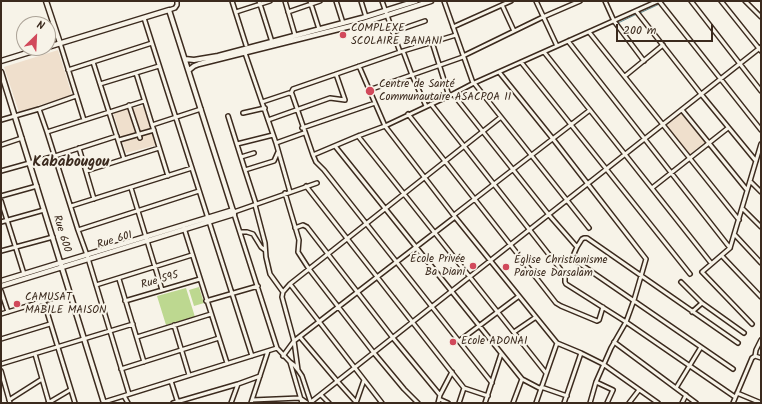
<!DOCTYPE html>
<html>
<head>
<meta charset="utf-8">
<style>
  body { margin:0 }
  #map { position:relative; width:762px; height:404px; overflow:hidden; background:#f7f3e8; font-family:Kalam,sans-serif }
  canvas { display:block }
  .frame { position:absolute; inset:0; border:2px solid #3b2a1e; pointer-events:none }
  .north { position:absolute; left:16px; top:16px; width:40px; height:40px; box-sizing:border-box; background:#f7f3e8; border:1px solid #aca397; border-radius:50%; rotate:24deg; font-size:11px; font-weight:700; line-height:16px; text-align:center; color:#3b2a1e }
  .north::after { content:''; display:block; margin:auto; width:14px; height:18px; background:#d1495b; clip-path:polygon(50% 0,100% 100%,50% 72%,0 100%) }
  .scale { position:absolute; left:616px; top:24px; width:97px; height:18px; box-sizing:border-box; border:2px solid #3b2a1e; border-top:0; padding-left:5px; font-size:12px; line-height:14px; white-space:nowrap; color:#3b2a1e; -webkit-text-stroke:3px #f7f3e8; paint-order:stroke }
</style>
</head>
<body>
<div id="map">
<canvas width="762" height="404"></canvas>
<div class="frame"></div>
<div class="north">N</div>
<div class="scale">200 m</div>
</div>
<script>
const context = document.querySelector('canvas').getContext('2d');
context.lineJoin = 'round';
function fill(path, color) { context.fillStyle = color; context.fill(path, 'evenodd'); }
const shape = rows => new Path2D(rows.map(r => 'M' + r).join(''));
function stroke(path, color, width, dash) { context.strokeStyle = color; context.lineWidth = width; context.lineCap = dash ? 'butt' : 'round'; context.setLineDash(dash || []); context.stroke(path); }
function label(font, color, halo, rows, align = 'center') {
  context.font = font + ' Kalam,sans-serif'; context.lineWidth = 4; context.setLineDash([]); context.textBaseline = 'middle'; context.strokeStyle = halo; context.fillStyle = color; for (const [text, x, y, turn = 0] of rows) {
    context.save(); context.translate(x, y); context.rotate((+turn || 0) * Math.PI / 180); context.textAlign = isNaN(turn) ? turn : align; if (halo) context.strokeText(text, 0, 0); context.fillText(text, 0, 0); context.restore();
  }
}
const built = shape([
  [58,50,72,95,19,112,4,67],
  [143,106,157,145,126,153,113,112],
  [682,113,705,142,689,155,666,126]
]);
const green = shape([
  [199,287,204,303,194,306,189,290],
  [186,288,195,317,166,325,157,296]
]);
const stream = shape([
  [640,13,666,1],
  [618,23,637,14]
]);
const minor = shape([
  [232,1,246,45],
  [259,1,272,42],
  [285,1,295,35],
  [310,1,319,29],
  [336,1,343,23],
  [361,1,366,17],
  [382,1,400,52],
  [444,1,473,83],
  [536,1,557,46],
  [605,1,614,21,644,61],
  [659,1,761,130],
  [691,1,761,91],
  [721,1,761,51],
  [745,1,761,17],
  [502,5,514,31],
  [169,10,175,8,177,5,177,1],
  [636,11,701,94,756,161],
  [236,12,270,1],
  [288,12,320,1],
  [144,18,252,356],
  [453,27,511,1],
  [393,32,425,21],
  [589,32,739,220],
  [568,41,730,248],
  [432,42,449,96],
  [60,43,84,120],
  [403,51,412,75,426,106],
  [544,52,711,263],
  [245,53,276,143,290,192],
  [463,56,543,17,580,1],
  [93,62,124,159],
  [521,62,690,274],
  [359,66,385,126,455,217,557,343,581,353,603,364,658,403],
  [68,70,152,43],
  [499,72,553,139,646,259,634,300,626,322,611,348,596,382,590,403],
  [136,73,168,176],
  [625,76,663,45],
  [474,83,589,228],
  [100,84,159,66],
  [369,90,463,57],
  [291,93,293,89,403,51,456,35],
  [453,94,549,215,577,247],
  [262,102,289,93,292,94,313,155],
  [431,104,565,275,565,282,566,284,626,322,735,397],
  [129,105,140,138],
  [39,109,47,132,78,230,87,255,129,394],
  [682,110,747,190],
  [243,113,265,108],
  [408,114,556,303,561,306,597,321,599,320,603,307],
  [228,116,245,170],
  [1,120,39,109,76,96],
  [268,120,330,98,345,100,336,74],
  [152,125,201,109],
  [302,128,375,103],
  [47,132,144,101],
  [358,136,546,373],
  [119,140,154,130],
  [276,143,304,133],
  [237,144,273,135],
  [1,145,22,138],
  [335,146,522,379,541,389],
  [79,148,94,199],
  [241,157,254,153],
  [1,171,55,156,117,136],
  [86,171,159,148],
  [750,181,761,192],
  [306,186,464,388,488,396],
  [131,188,162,290],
  [652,188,728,128],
  [285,193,299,240,298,252,309,269,374,353,404,389,418,403],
  [1,196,37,186],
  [1,201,24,274],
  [256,204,245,170,274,161,278,152],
  [255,205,265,243,266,257,270,274,283,292],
  [71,206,192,168],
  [742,208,761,227],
  [234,212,317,183],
  [234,214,277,348,290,362,302,403],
  [454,215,590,110],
  [1,222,44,210],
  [184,228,227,363],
  [295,228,303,225,307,227,393,338,440,395],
  [78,230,199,191],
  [240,232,247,232,253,234,261,247,265,250],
  [735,235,761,263],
  [1,251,53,237],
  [722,256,761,297],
  [119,279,144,362],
  [681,282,702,303,744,333],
  [290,284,382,403],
  [96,285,192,255],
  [1,291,8,312],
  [125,301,200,279],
  [206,301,258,286],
  [44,302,75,403],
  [692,312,702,303],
  [1,314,70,293],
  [752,324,702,272,730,248,761,144],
  [174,325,189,375],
  [514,332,536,317],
  [137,337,211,314],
  [300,337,338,382,356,402],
  [1,339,50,324],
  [459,341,519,296],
  [614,342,696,403],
  [35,354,49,403],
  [283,356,294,341,455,217],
  [755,356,756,350,761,340],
  [290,362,294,365,298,370,302,376,311,403],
  [1,364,133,324],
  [121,369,219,338],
  [733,369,576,261,574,259,573,256,577,247,582,239,584,238,587,238,738,343],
  [298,370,294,341,282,297,283,292,290,284,501,117],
  [1,371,10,403],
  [171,381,178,403],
  [596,382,613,390,607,403],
  [492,383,324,170,316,162,313,155,358,136,385,126,453,94,474,83,658,1],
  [541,387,567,396],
  [676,388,701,347],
  [737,393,761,403],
  [321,395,329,403],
  [124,396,128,403],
  [439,399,448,403],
  [9,400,42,379],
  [252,400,300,398,307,403],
  [104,402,277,348],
  [311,402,761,47],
  [48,403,70,390],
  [173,403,238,384,260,376],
  [231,403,238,384],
  [251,403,268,351],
  [356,403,364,380],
  [438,403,440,395,452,372],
  [459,403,464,388],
  [485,403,501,354],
  [513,403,522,379],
  [536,403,557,343],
  [564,403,581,353],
  [629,403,639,390],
  [682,403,686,395],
  [733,403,752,358,755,356,761,358]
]);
const tertiary = shape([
  [46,1,60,43],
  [185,59,194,60,218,56,362,18,416,1],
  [1,61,43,48],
  [189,70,194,66,199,64,363,23,431,1],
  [1,72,104,403],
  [1,281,233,210],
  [1,286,234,214,169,10,48,47]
]);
const markers = [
  [343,35,4,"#d1495b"],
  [370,91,5,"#d1495b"],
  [473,266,4,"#d1495b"],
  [506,267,4,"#d1495b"],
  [17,304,4,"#d1495b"],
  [453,342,4,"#d1495b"]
];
const poiNames = [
  ["COMPLEXE",351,29],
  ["SCOLAIRE BANANI",351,42],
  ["Centre de Santé",379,85],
  ["Communautaire ASACPOA II",379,98],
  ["École Privée",465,260,"right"],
  ["Ba Diani",465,273,"right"],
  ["Église Christianisme",514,261],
  ["Paroise Darsalam",514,274],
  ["CAMUSAT",25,298],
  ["MABILE MAISON",25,311],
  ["Ecole ADONAI",461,342]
];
const streetNames = [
  ["Rue 600",61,234,73],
  ["Rue 601",115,241,-17],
  ["Rue 595",160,281,-16]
];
const districtNames = [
  ["Kababougou",71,163]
];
fill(built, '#efdfcc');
fill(green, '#bdd890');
stroke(stream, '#668e94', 1);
stroke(minor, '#3b2a1e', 6);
stroke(tertiary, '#3b2a1e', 7);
stroke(minor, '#f7f3e8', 3);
stroke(tertiary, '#f7f3e8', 4);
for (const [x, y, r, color] of markers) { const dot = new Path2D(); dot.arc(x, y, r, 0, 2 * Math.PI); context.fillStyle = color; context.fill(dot); stroke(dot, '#f7f3e8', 1.5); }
label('11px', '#3b2a1e', '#f7f3e8', poiNames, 'left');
label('11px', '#3b2a1e', '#f7f3e8', streetNames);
label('bold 15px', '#3b2a1e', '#f7f3e8', districtNames);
</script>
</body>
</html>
